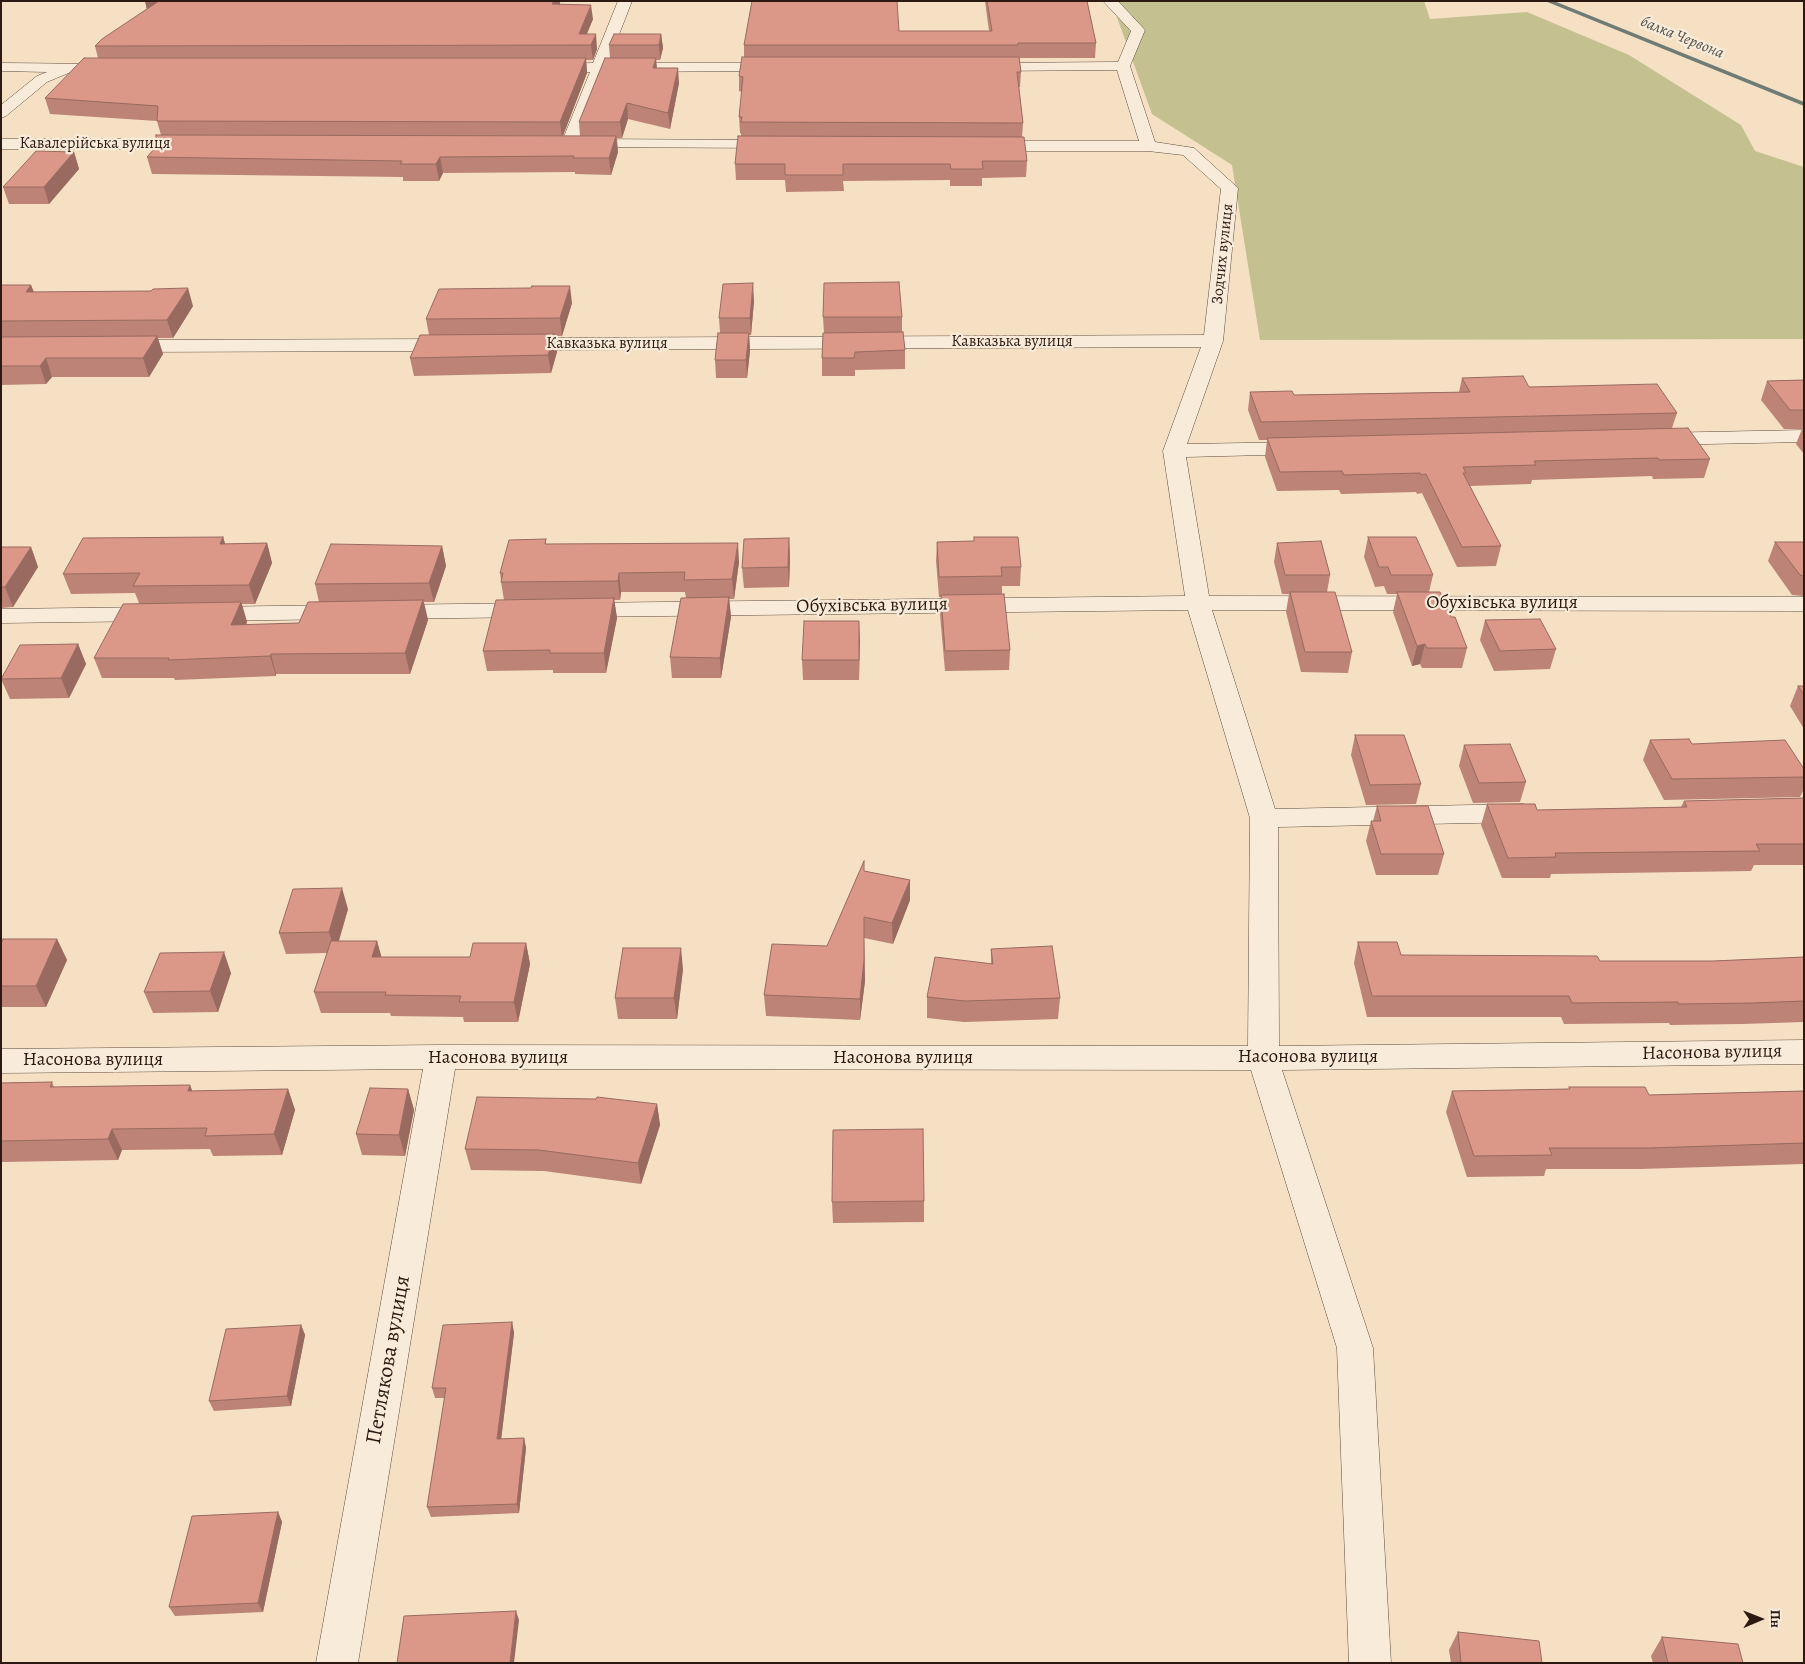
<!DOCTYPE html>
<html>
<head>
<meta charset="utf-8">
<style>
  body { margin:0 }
  #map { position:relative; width:1805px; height:1664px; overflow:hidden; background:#f5e0c4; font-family:Alegreya,serif }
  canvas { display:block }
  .frame { position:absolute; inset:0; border:2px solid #2c1a12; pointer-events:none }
  .north { position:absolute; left:1735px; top:1594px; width:50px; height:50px; -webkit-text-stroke:4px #f8ebd9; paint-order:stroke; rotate:89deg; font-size:14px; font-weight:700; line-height:20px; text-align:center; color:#2c1a12 }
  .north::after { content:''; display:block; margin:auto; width:18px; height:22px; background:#2c1a12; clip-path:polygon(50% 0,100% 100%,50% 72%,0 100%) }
</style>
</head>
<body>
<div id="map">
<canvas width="1805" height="1664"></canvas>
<div class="frame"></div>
<div class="north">Пн</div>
</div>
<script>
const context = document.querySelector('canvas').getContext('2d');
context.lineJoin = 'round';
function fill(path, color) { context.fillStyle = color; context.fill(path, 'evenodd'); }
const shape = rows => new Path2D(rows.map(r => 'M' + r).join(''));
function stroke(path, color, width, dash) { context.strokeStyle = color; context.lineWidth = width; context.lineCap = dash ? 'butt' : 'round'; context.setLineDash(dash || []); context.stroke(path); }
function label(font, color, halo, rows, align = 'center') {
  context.font = font + ' Alegreya,serif'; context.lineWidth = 4.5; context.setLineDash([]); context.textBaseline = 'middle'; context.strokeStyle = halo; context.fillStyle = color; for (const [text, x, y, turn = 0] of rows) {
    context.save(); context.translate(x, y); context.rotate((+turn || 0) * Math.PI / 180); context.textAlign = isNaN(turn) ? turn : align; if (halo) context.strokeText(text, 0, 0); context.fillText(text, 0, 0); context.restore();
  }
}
const green = shape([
  [1111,1,1424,1,1430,19,1527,12,1629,55,1741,125,1755,151,1804,167,1804,339,1260,340,1232,165,1152,114]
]);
const stream = shape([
  [1545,1,1554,1,1804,102,1804,106,1545,1]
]);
const minor = shape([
  [618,1,632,1,608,63,777,63,782,64,784,67,782,70,777,71,605,72,579,139,774,140,780,142,782,145,780,148,563,147,561,144,590,72,550,72,545,71,543,68,545,65,550,64,593,63,618,1],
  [1103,1,1118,1,1145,30,1130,66,1155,142,1194,148,1238,188,1223,341,1187,444,1303,442,1310,444,1314,448,1310,452,1303,454,1186,457,1209,596,1804,597,1804,611,1212,610,1275,809,1523,804,1533,807,1537,813,1533,819,1523,822,1278,827,1279,1046,1804,1040,1804,1064,1282,1070,1373,1348,1391,1663,1349,1663,1337,1348,1251,1070,455,1069,358,1663,316,1663,423,1069,1,1073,1,1049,441,1045,1248,1046,1250,818,1188,610,578,617,570,615,566,610,570,605,578,603,1185,596,1163,451,1201,347,520,350,513,348,510,344,513,340,520,338,1204,335,1221,189,1183,155,1148,151,987,151,981,149,979,146,981,143,987,141,1139,141,1117,70,983,71,978,70,976,67,978,64,983,63,1118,62,1131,31,1103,1],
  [1,63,110,64,115,65,117,68,115,71,110,72,71,72,47,82,6,116,1,118,1,105,37,76,47,72,1,71,1,63],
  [1,139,194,139,200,141,202,144,200,147,194,149,1,149,1,139],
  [452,339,459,341,462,345,459,349,452,351,122,352,115,350,112,346,115,342,122,340,452,339],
  [1804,430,1804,442,1658,445,1651,443,1648,439,1651,435,1658,433,1804,430],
  [530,603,538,605,542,610,538,615,530,617,388,619,380,617,376,612,380,607,388,605,530,603],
  [340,605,348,607,352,612,348,617,340,619,208,621,200,619,196,614,200,609,208,607,340,605],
  [155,607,163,609,167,614,163,619,155,621,1,623,1,609,155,607]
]);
const wall = shape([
  [145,1,560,1,560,4,593,19,587,34,597,49,593,60,586,60,587,73,563,136,580,136,579,122,610,58,609,45,661,34,663,48,660,60,656,60,657,68,679,83,670,129,628,119,622,138,617,138,618,152,611,175,575,174,575,172,443,173,439,181,403,181,403,177,152,174,147,157,156,147,161,135,157,121,50,114,45,98,98,58,95,46,147,9],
  [985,1,1087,1,1096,43,1095,58,1019,58,1021,72,1020,87,1019,87,1023,123,1022,137,1027,161,1026,177,982,178,982,186,950,186,950,180,843,181,844,191,786,192,785,180,736,180,735,164,741,136,741,133,740,133,739,117,742,92,739,91,739,76,744,57,744,45,899,31,989,31],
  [74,152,79,169,49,204,9,204,3,187],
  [1,285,31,285,34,292,193,306,173,338,158,338,163,354,149,377,52,377,46,384,1,385],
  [754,301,751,335,749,335,750,351,747,378,716,378,715,360,720,333,719,318],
  [572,303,562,336,555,336,557,352,551,373,414,376,410,358,429,335,426,319],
  [823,317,902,317,902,332,905,350,905,369,855,370,855,376,822,376,822,358,824,333],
  [1462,378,1529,387,1677,413,1672,428,1710,459,1704,478,1653,479,1652,476,1532,480,1531,484,1470,486,1501,546,1496,566,1457,567,1422,493,1417,494,1416,492,1341,494,1339,490,1277,491,1265,457,1267,440,1259,440,1248,410,1250,392,1294,395,1459,392],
  [1804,380,1804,454,1796,444,1802,429,1784,429,1761,400,1767,381],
  [223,537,225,544,267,543,272,563,255,604,242,604,247,622,246,625,299,623,319,602,315,584,442,546,446,566,434,602,424,602,428,620,410,674,276,674,276,676,175,680,174,678,102,678,94,658,139,603,135,593,71,594,63,574],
  [1368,537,1433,575,1429,592,1451,617,1467,648,1462,668,1422,668,1420,664,1412,666,1393,612,1397,594,1387,594,1384,586,1375,587,1364,557],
  [789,538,790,558,789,587,744,588,742,568],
  [546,539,546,544,739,562,734,599,729,599,731,617,721,678,672,678,670,657,686,598,685,592,621,592,620,600,614,600,617,618,606,673,553,673,553,670,487,671,483,651,504,600,501,582,501,580,500,573],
  [937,542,1021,567,1020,586,1002,586,1002,594,1010,650,1009,670,945,671,940,615,941,597,939,597,936,561],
  [1775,542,1804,542,1804,596,1792,595,1768,561],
  [1277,543,1330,575,1327,592,1352,652,1348,673,1301,672,1286,612,1289,594,1282,594,1274,562],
  [1,547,31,547,38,567,13,607,1,608],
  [1485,620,1556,649,1550,669,1494,671,1480,640],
  [859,621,859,680,803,680,802,660],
  [78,644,86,664,69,698,10,699,1,679],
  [1798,686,1804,686,1804,729,1790,706],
  [1355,735,1421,784,1416,804,1366,805,1351,755],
  [1650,740,1692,744,1804,769,1804,789,1800,797,1664,800,1643,760],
  [1464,745,1526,782,1520,802,1473,803,1459,766],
  [1804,798,1804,865,1754,865,1751,871,1551,874,1550,878,1502,878,1481,825,1487,804,1537,810,1681,807,1684,801],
  [1377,806,1444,854,1438,875,1376,875,1366,841,1371,821,1373,821],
  [864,871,910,880,910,900,893,944,864,938,865,981,860,1020,766,1016,764,995,827,946],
  [348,909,339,941,377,941,381,957,470,957,526,943,530,964,518,1022,464,1022,463,1017,391,1016,390,1013,321,1013,314,992,327,953,286,954,279,933],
  [57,939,67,960,46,1007,1,1007,1,944],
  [1358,942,1401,955,1600,961,1713,961,1804,957,1804,1022,1742,1024,1670,1025,1669,1023,1564,1024,1561,1017,1367,1017,1354,963],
  [991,949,1060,998,1058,1019,964,1022,927,1018,927,997,991,964],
  [683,969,677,1019,618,1019,615,998],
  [231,973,218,1012,153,1013,144,992],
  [52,1082,54,1087,190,1085,192,1091,288,1089,295,1110,282,1155,213,1156,210,1149,122,1150,118,1160,1,1162,1,1083],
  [1569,1087,1649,1095,1804,1091,1804,1164,1640,1169,1546,1169,1544,1176,1467,1177,1446,1112,1452,1091,1569,1089],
  [408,1089,414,1110,405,1156,362,1155,356,1134],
  [657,1104,660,1125,641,1184,544,1171,471,1170,465,1149],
  [924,1201,924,1222,833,1223,832,1202],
  [512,1322,514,1333,501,1439,524,1438,526,1448,519,1513,431,1517,427,1507,445,1398,435,1398,432,1388],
  [301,1325,305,1335,291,1406,214,1411,209,1401],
  [278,1512,282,1522,263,1612,175,1616,169,1607],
  [1458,1632,1542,1663,1451,1663,1449,1650],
  [1662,1637,1743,1663,1653,1663,1651,1656]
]);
const shadedWall = shape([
  [145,1,161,1,147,10],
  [554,1,560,1,560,5,552,4],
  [591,5,593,19,582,45,579,34],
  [596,34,597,49,593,60,591,45],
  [661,34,663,48,660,60,659,45],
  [586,58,587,73,562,138,560,122],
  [656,58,657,73,653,68],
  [678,68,679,83,670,129,668,113],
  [627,103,628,119,622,138,620,122],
  [616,136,618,152,611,175,609,158],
  [74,152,79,169,49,204,44,187],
  [440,157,443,173,439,181,436,164],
  [753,283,754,301,751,335,750,318],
  [31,285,37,303,26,292],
  [570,286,572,303,562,336,560,318],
  [188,288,193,306,173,338,167,320],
  [749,333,750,351,747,378,746,360],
  [555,334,557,352,551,373,548,355],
  [157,336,163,354,149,377,143,358],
  [46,358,52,377,46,384,40,366],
  [223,537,229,556,220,544],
  [789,538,790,558,789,587,788,567],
  [267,543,272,563,255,604,249,585],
  [738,543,739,562,734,599,732,579],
  [442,546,446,566,434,602,429,583],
  [31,547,38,567,13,607,5,587],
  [619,573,621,592,620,600,618,581],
  [729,597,731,617,721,678,720,658],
  [614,598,617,618,606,673,604,653],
  [423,600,428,620,410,674,405,653],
  [241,602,247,622,237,645,231,625],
  [859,621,860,641,859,680],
  [78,644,86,664,69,698,61,678],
  [1425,644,1420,664,1412,666,1417,646],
  [271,654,276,674,276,676,270,656],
  [910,880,910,900,893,944,892,923],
  [342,888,348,909,335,953,329,932],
  [864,938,865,981,860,1020,860,999],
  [57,939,67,960,46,1007,36,986],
  [377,941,383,962,372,957],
  [526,943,530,964,518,1022,514,1002],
  [681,948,683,969,677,1019,674,998],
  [224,952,231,973,218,1012,210,991],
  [190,1085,198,1106,188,1091],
  [288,1089,295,1110,282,1155,274,1134],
  [408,1089,414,1110,405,1156,399,1135],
  [657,1104,660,1125,641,1184,638,1163],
  [112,1129,122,1150,118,1160,108,1139],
  [512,1322,514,1333,500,1449,497,1439],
  [301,1325,305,1335,291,1406,287,1396],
  [524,1438,526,1448,519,1513,517,1504],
  [278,1512,282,1522,263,1612,258,1603],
  [516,1611,519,1620,514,1663,510,1663]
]);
const building = shape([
  [159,1,554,1,552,4,591,5,579,34,596,34,591,45,95,46,102,39,159,1],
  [752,1,897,1,899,31,992,31,987,1,1087,1,1096,43,1018,43,1018,45,744,45,752,1],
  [614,34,661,34,659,45,609,45,614,34],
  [742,57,1019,57,1021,72,1017,72,1023,123,741,122,742,117,739,117,743,77,739,76,742,57],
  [84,58,586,58,560,122,157,121,158,106,45,98,84,58],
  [605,58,656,58,653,68,678,68,668,113,627,103,620,122,579,122,605,58],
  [156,135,616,136,609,158,573,158,574,156,440,157,436,164,400,164,402,161,147,157,156,147,156,135],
  [738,136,1024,137,1027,161,982,161,983,169,951,169,950,164,843,164,843,175,785,175,785,164,735,164,738,136],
  [36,151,74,152,44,187,3,187,36,151],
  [899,282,902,317,823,317,824,283,899,282],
  [753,283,750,318,719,318,723,284,753,283],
  [1,285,31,285,26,292,151,291,153,289,188,288,167,320,1,321,1,285],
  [532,286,570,286,560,318,426,319,439,289,531,288,532,286],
  [903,332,905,350,855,352,854,358,822,358,823,333,903,332],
  [718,333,749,333,746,360,715,360,718,333],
  [555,334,548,355,410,358,420,335,555,334],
  [157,336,143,358,46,358,40,366,1,366,1,337,157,336],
  [1523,376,1529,387,1657,384,1677,413,1261,422,1250,392,1292,391,1294,395,1470,392,1462,378,1523,376],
  [1804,380,1804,410,1790,410,1767,381,1804,380],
  [1688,428,1710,459,1659,460,1658,458,1534,461,1536,465,1463,467,1466,473,1463,473,1501,546,1462,547,1426,474,1421,475,1420,473,1344,475,1342,471,1280,472,1267,438,1688,428],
  [223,537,220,544,267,543,249,585,133,586,140,573,63,574,83,538,223,537],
  [974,537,1018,537,1021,567,1001,567,1002,576,939,577,937,542,974,541,974,537],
  [1368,537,1416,537,1433,575,1391,575,1388,567,1379,567,1368,537],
  [789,538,788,567,742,568,744,539,789,538],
  [546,539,545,544,738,543,732,579,684,580,685,572,619,573,618,581,501,582,503,573,500,573,509,540,546,539],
  [1321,541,1330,575,1285,575,1277,543,1321,541],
  [1775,542,1804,542,1804,576,1800,575,1775,542],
  [331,544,442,546,429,583,315,584,331,544],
  [1,547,31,547,5,587,1,587,1,547],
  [1290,592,1335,592,1352,652,1305,652,1290,592],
  [1397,592,1440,592,1451,617,1455,617,1467,648,1427,648,1425,644,1417,646,1397,592],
  [1004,594,1010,650,945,651,941,595,1004,594],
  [729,597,720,658,670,657,681,598,729,597],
  [614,598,604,653,550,653,550,650,483,651,496,600,614,598],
  [423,600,405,653,271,654,270,656,168,660,169,658,94,658,123,604,241,602,231,625,299,623,308,602,423,600],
  [1540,619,1556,649,1500,651,1485,620,1540,619],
  [804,621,859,621,859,660,802,660,804,621],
  [78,644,61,678,1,679,20,645,78,644],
  [1798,686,1804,686,1804,695,1798,686],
  [1355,735,1404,735,1421,784,1370,785,1355,735],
  [1689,739,1692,744,1785,740,1804,769,1804,777,1672,779,1650,740,1689,739],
  [1510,744,1526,782,1479,783,1464,745,1510,744],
  [1804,798,1804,844,1756,844,1760,851,1555,853,1556,857,1508,858,1487,804,1535,804,1537,810,1687,807,1684,801,1804,798],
  [1377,806,1428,806,1444,854,1381,854,1371,821,1381,821,1377,806],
  [864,861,864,871,910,880,892,923,864,917,864,960,860,999,764,995,772,944,827,946,864,861],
  [342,888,329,932,279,933,293,889,342,888],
  [3,939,57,939,36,986,1,986,1,944,3,939],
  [331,941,377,941,372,957,470,957,473,943,526,943,514,1002,459,1002,461,996,385,995,386,992,314,992,331,941],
  [1358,942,1397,942,1401,955,1597,956,1600,961,1713,961,1804,957,1804,1001,1752,1003,1678,1004,1678,1002,1572,1003,1569,996,1372,996,1358,942],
  [1052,946,1060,998,965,1001,927,997,935,957,993,964,991,949,1052,946],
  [623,948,681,948,674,998,615,998,623,948],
  [224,952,210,991,144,992,160,953,224,952],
  [52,1082,50,1087,190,1085,188,1091,288,1089,274,1134,205,1136,207,1128,112,1129,108,1139,1,1141,1,1083,52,1082],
  [1569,1087,1645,1087,1649,1095,1804,1091,1804,1143,1649,1148,1549,1148,1552,1155,1474,1156,1452,1091,1570,1089,1569,1087],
  [370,1088,408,1089,399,1135,356,1134,370,1088],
  [477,1097,596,1099,597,1097,657,1104,638,1163,539,1150,465,1149,477,1097],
  [923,1129,924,1201,832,1202,833,1130,923,1129],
  [512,1322,497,1439,524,1438,517,1504,427,1507,446,1388,432,1388,443,1325,512,1322],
  [301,1325,287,1396,209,1401,226,1329,301,1325],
  [278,1512,258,1603,169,1607,192,1516,278,1512],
  [516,1611,510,1663,397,1663,404,1616,516,1611],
  [1458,1632,1539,1641,1542,1663,1461,1663,1458,1632],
  [1662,1637,1738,1644,1743,1663,1668,1663,1662,1637]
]);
const farWaternames = [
  ["балка Червона",1682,38,22]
];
const farStreetnames = [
  ["Кавалерійська вулиця",95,144],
  ["Зодчих вулиця",1223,254,-84],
  ["Кавказька вулиця",1012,342],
  ["Кавказька вулиця",607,344]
];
const streetNames = [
  ["Обухівська вулиця",1502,603],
  ["Обухівська вулиця",872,606,-1],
  ["Насонова вулиця",1712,1053,-1],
  ["Насонова вулиця",1308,1057],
  ["Насонова вулиця",498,1058],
  ["Насонова вулиця",903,1058],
  ["Насонова вулиця",93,1060]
];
const nearStreetnames = [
  ["Петлякова вулиця",389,1360,-80]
];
fill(green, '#c4c08f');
fill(stream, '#6f7c75');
stroke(minor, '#5e4c3e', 1);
fill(minor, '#f8ebd9');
fill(wall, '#bc8376');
fill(shadedWall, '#996a60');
fill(building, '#db9889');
stroke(building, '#996a60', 1);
label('italic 16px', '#53534c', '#f8ebd9', farWaternames);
label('16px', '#2c1a12', '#f8ebd9', farStreetnames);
label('19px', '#2c1a12', '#f8ebd9', streetNames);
label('22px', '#2c1a12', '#f8ebd9', nearStreetnames);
</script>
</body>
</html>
